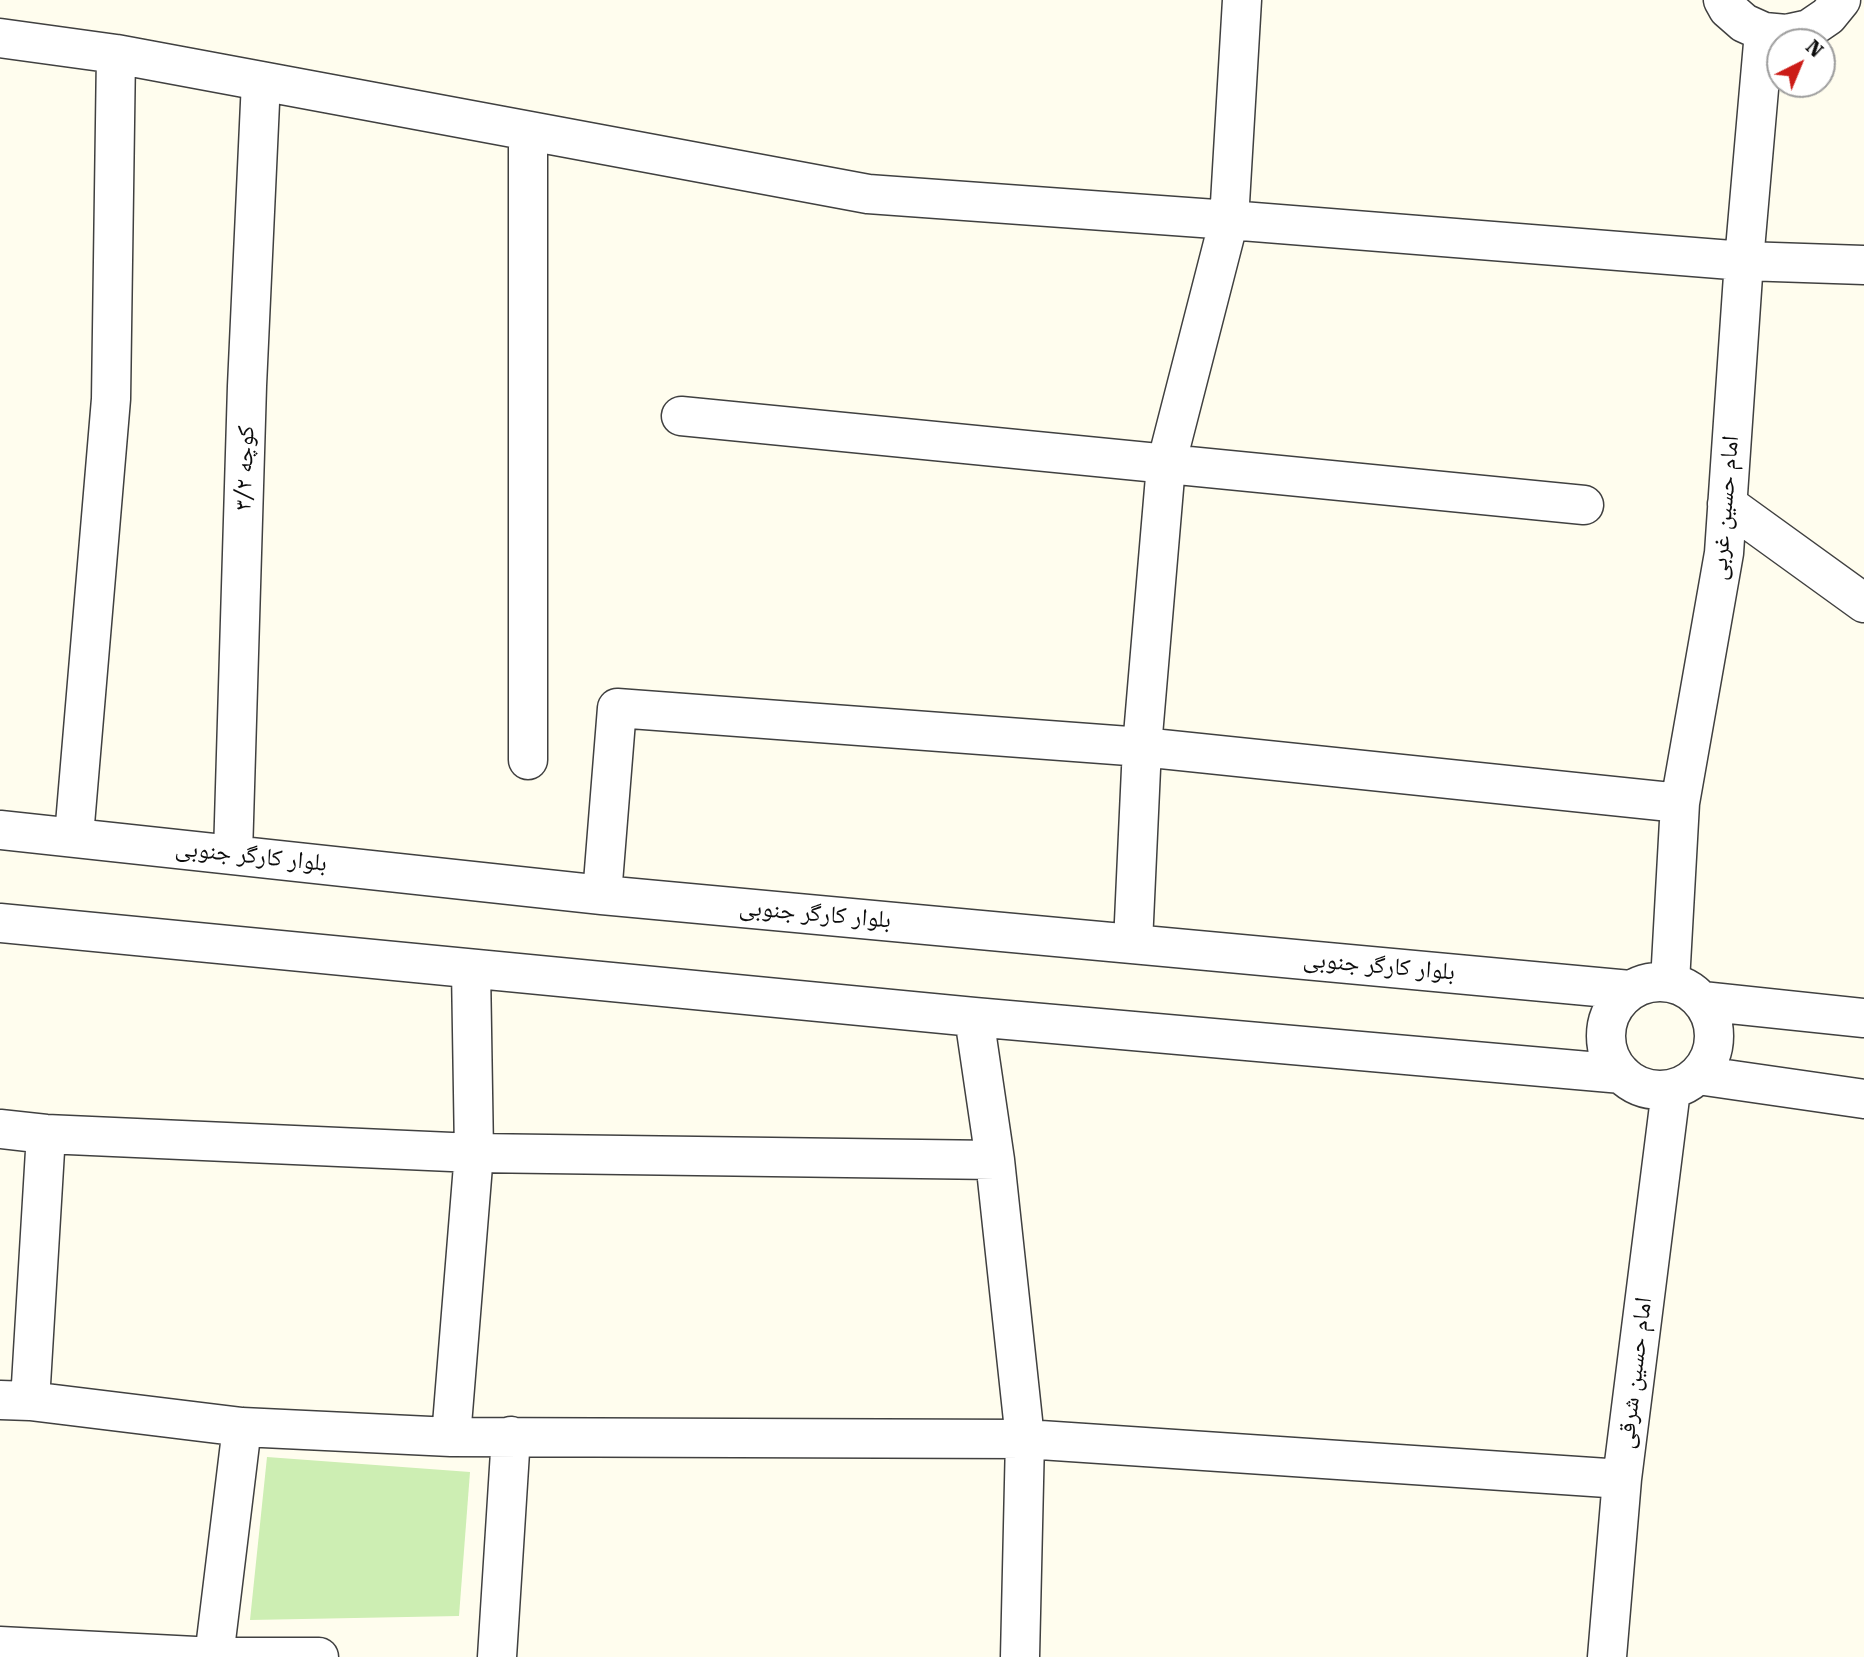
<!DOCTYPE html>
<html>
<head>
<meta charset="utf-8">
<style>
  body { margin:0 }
  #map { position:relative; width:1864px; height:1657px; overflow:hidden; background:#fffdee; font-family:"Roboto Serif",serif }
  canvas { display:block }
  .north { position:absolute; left:1766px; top:28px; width:70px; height:70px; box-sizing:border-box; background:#fff; border:2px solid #9e9e9e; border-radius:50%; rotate:43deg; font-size:19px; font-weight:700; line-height:28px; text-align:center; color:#0d0d0d }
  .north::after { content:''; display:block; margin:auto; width:24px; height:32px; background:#cc1c17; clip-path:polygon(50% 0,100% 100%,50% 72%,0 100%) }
</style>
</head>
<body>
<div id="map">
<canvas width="1864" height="1657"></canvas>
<div class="north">N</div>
</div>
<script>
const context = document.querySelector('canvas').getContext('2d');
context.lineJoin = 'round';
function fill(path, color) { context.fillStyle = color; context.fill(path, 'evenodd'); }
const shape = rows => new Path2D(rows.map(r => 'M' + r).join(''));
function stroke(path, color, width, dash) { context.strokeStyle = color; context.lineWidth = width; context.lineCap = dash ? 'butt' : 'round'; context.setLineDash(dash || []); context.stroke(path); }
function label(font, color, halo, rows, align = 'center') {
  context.font = font + ' "Roboto Serif","Noto Naskh Arabic",serif'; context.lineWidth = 7; context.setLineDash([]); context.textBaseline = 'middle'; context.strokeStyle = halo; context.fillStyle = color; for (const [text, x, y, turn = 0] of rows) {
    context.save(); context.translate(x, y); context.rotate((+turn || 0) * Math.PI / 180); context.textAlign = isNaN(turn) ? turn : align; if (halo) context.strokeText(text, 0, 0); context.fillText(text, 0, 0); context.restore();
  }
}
const green = shape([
  [267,1457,470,1472,459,1616,250,1620]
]);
const minor = shape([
  [1723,0,1728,9,1744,23,1764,32,1786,34,1809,29,1828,16,1841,0],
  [0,38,116,54,868,194,1229,220,1744,261,1864,265],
  [681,416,1584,505],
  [1727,504,1864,603],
  [528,760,528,131],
  [0,830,602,895,1630,990],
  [74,836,111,399,116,54],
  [233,854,247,386,261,81],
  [602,895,617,708,1142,747,1680,803],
  [0,923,974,1017,1622,1074],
  [1133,943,1142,747,1166,465,1229,220,1242,0],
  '1606 1036a54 54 0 1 1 108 0a54 54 0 1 1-108 0Z',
  [1670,982,1680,803,1724,553,1744,261,1764,32],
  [1702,1001,1864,1018],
  [974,1017,995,1160,1025,1439,1020,1657],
  [1698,1075,1864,1099],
  [0,1129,46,1134,474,1153,995,1160],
  [0,1400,30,1401,242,1427,451,1437,1025,1439,1622,1479],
  [30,1401,46,1134],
  [451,1437,474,1153,471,969],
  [0,1646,215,1657,319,1657],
  [214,1657,242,1427],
  [497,1657,511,1436],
  [1607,1657,1622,1479,1671,1090]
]);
const streetNames = [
  ["کوچه ۳/۲",245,468,-88],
  ["امام حسین غربی",1725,508,-85],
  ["بلوار کارگر جنوبی",251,856,6],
  ["بلوار کارگر جنوبی",815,914,5],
  ["بلوار کارگر جنوبی",1379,966,5],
  ["امام حسین شرقی",1635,1373,-83]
];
fill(green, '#cdeeb3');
stroke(minor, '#404040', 41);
stroke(minor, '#fff', 38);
label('24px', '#0d0d0d', '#fff', streetNames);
</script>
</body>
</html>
